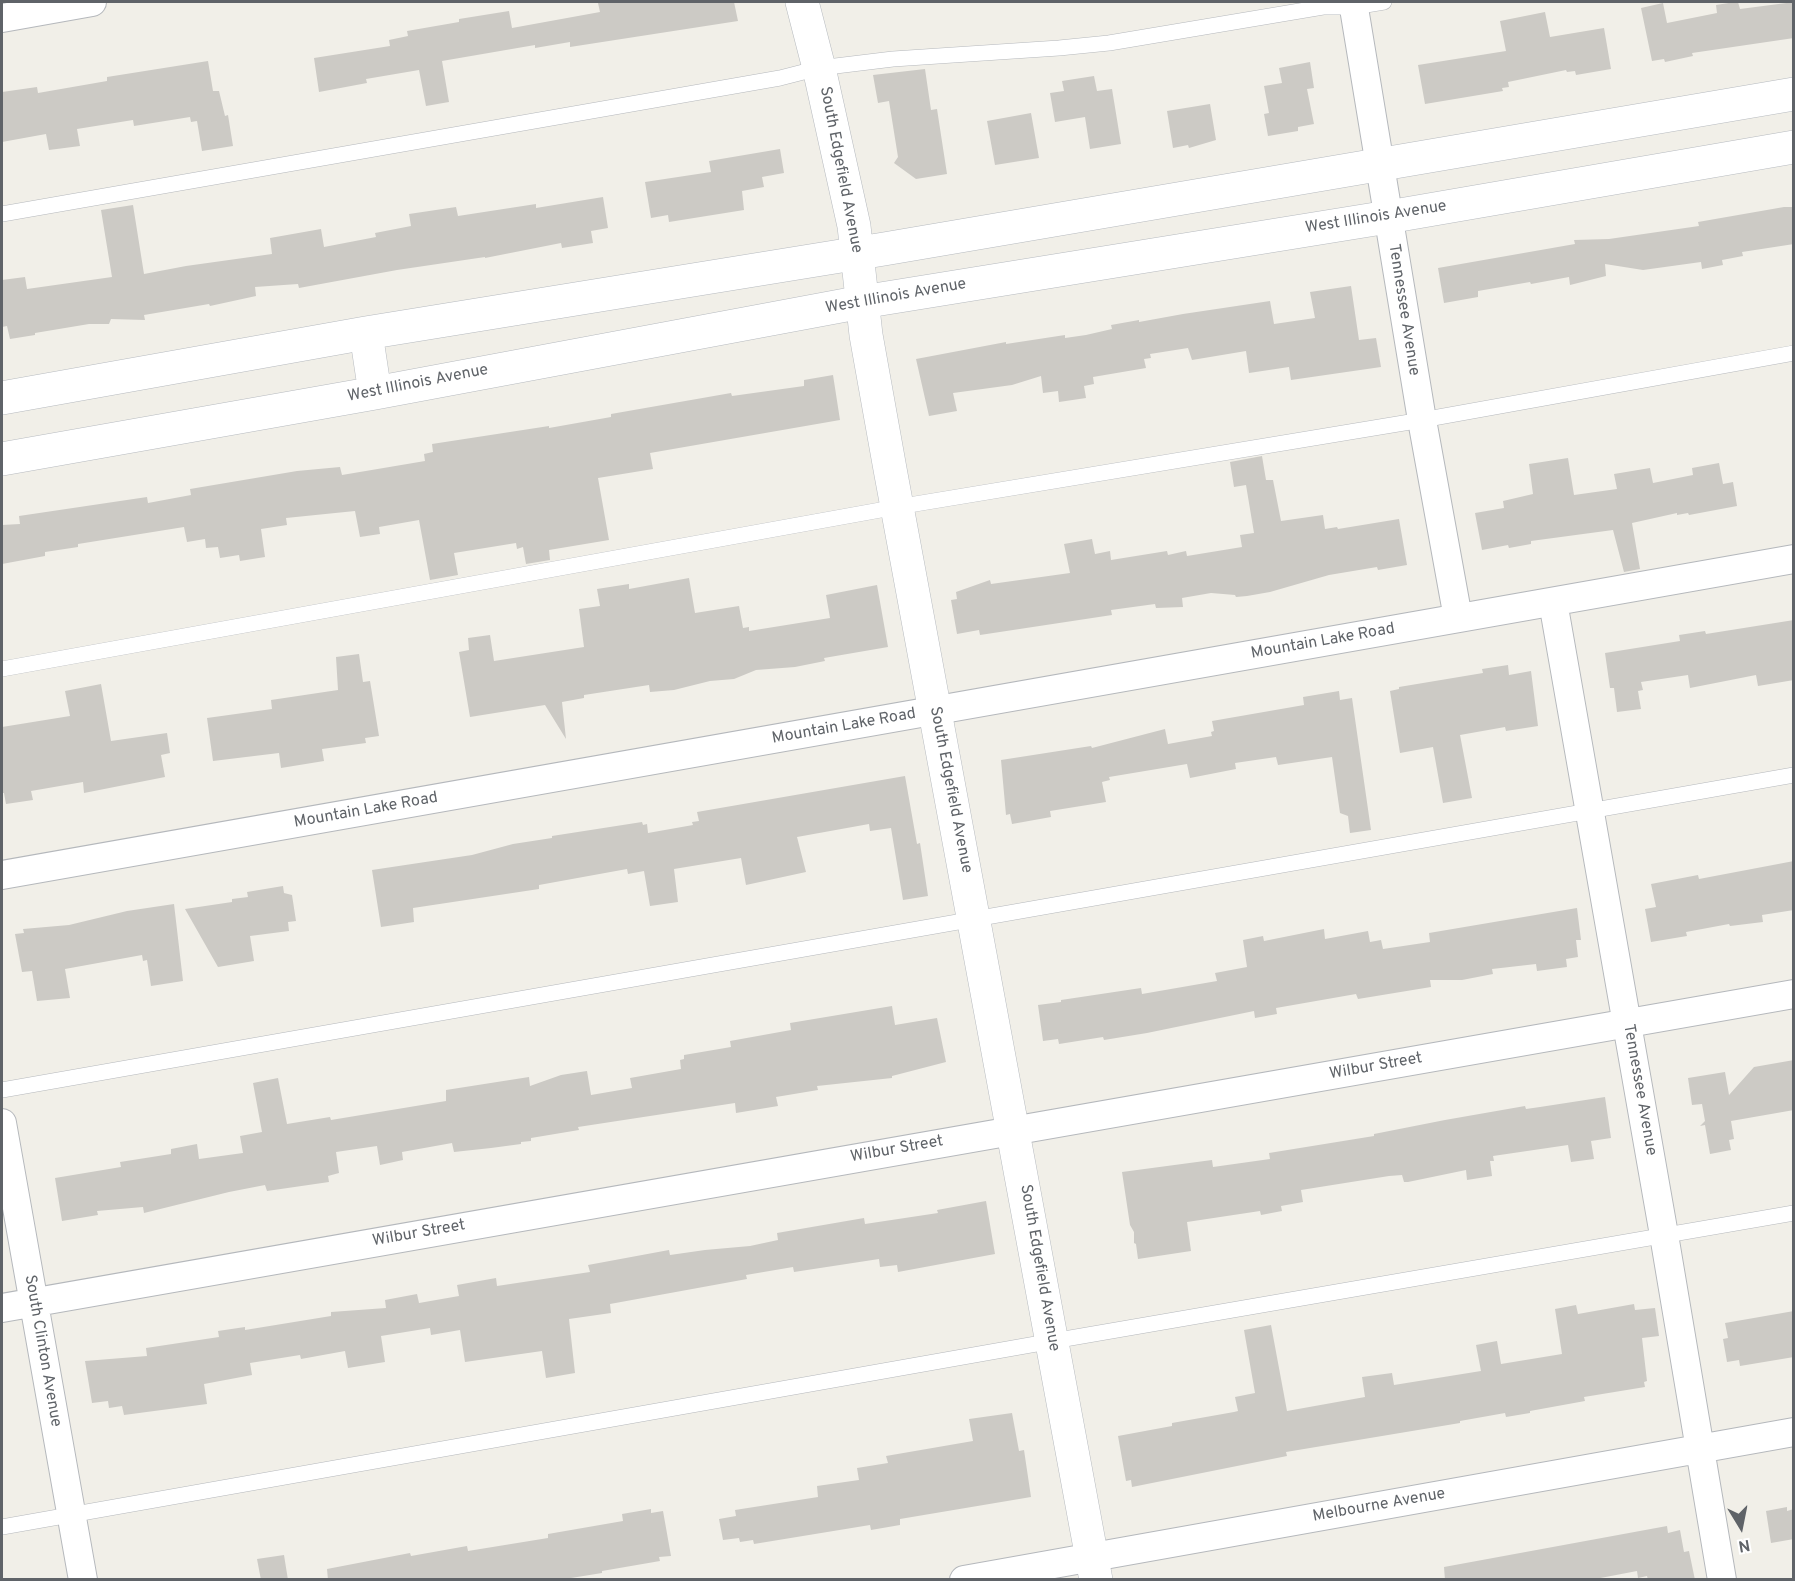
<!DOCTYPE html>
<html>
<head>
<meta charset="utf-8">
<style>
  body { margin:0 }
  #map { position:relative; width:1795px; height:1581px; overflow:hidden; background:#f1efe8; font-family:Overpass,sans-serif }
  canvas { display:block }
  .frame { position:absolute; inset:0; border:3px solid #5f6368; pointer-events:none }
  .north { position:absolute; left:1711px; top:1497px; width:60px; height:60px; -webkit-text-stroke:4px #fff; paint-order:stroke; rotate:170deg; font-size:16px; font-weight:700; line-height:24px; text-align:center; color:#5f6368 }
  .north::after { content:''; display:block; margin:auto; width:21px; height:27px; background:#5f6368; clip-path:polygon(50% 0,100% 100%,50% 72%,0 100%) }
</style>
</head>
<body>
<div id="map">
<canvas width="1795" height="1581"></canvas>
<div class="frame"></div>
<div class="north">N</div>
</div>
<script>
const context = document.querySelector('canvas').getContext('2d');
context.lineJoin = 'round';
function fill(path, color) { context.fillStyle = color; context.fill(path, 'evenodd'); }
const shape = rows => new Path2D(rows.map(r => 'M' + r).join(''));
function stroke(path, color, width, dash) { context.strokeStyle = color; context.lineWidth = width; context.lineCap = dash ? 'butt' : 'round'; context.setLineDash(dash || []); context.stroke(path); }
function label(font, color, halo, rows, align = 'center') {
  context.font = font + ' Overpass,sans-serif'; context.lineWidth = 5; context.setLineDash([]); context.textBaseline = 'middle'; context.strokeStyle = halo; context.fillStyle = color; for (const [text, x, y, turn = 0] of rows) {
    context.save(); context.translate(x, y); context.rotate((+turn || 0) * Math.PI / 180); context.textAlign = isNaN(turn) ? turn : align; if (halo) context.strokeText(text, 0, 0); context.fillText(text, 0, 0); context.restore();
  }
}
const building = shape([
  [610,2,734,2,738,21,570,47,570,42,535,48,535,45,442,61,449,102,426,106,419,70,366,79,367,83,319,92,314,58,390,46,389,40,408,36,407,31,459,22,459,19,509,11,512,28,600,12,598,3],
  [1735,2,1738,2,1740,9,1794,2,1794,38,1692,53,1693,56,1665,62,1664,59,1652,61,1641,8,1663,3,1667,23,1717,13,1716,5],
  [1545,12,1550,37,1604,28,1611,69,1576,75,1575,71,1567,72,1566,70,1508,82,1509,87,1502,88,1503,91,1425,104,1418,65,1506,51,1500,21],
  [208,61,213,91,219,91,225,116,228,115,233,146,202,151,197,121,191,122,190,117,134,126,133,120,77,129,80,146,49,150,46,134,2,142,2,92,37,87,38,93,107,81,107,77],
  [1310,62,1314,88,1307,89,1314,124,1298,127,1298,131,1268,136,1264,114,1269,113,1264,86,1282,83,1279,68],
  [925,69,931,110,937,109,947,174,916,179,894,163,898,157,889,101,878,103,873,75],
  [1094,76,1097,91,1112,89,1121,144,1090,149,1085,117,1055,122,1050,93,1064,91,1062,81],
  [1210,104,1216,140,1189,148,1188,145,1173,148,1167,111],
  [1031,113,1039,158,995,165,987,121],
  [780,149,784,173,762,177,764,187,742,191,744,210,669,222,668,215,651,218,645,182,711,172,709,161],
  [603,197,608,228,591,231,593,243,562,248,561,243,485,258,485,257,397,270,299,288,298,284,255,287,256,296,210,306,209,304,144,315,145,320,111,319,109,324,89,324,35,333,35,335,10,339,7,326,2,327,2,280,25,277,27,289,112,277,101,210,133,205,144,274,186,266,272,254,270,238,321,229,324,247,376,237,375,233,411,226,409,214,456,207,458,216,536,204,536,208],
  [1784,207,1794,207,1794,244,1742,252,1743,256,1722,260,1723,265,1702,269,1701,262,1643,270,1605,264,1606,276,1570,285,1569,277,1531,284,1530,282,1478,291,1478,297,1444,303,1438,268,1575,244,1574,240,1609,239,1699,226,1698,222],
  [1351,286,1359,340,1376,338,1381,367,1291,380,1289,367,1249,373,1246,351,1192,360,1188,348,1150,354,1151,358,1144,359,1146,368,1093,377,1094,384,1084,386,1086,398,1059,402,1058,391,1043,393,1041,376,1012,385,953,393,957,411,929,416,916,359,1006,342,1006,344,1065,335,1065,338,1086,335,1112,329,1111,325,1139,320,1139,322,1183,314,1270,301,1274,324,1315,318,1310,292],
  [833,375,840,420,650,453,653,469,598,478,609,540,549,550,550,560,526,564,523,547,517,549,516,543,454,553,458,575,430,580,419,520,379,527,380,534,360,537,355,511,286,518,287,525,261,529,265,557,240,561,239,555,220,558,218,547,206,548,205,539,187,542,184,527,78,544,78,547,45,552,45,556,2,564,2,525,20,524,19,516,147,497,148,503,191,495,190,489,297,471,340,467,342,475,425,461,424,454,433,452,432,444,549,426,549,428,611,417,611,414,731,393,732,396,804,386,804,380],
  [1262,456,1266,480,1273,480,1281,521,1323,515,1325,529,1337,527,1338,529,1399,519,1407,565,1378,570,1377,567,1329,575,1270,592,1247,596,1236,597,1235,595,1211,593,1182,598,1183,607,1156,608,1155,604,1111,610,1112,615,980,635,979,630,957,634,951,600,957,599,956,592,990,580,991,584,1070,573,1064,544,1092,539,1095,554,1110,551,1111,560,1167,551,1168,555,1186,551,1187,556,1242,547,1240,535,1254,533,1246,485,1234,487,1230,462],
  [1568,458,1574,495,1617,489,1614,474,1650,468,1653,483,1693,475,1692,468,1719,463,1723,484,1733,482,1737,506,1689,515,1688,513,1677,515,1677,513,1632,523,1640,569,1624,572,1613,530,1531,541,1531,544,1509,548,1508,545,1482,550,1475,513,1504,508,1503,501,1533,494,1529,464],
  [689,578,695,613,739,606,743,628,749,627,749,631,830,618,826,595,877,585,888,647,824,658,825,661,795,667,756,670,734,679,710,681,674,690,650,692,649,685,584,695,584,698,562,702,566,739,545,705,470,717,459,652,469,650,468,638,490,635,494,661,584,647,579,609,600,606,597,589,629,584,629,589],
  [1794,620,1794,680,1758,686,1756,675,1690,688,1688,675,1641,682,1643,690,1638,691,1641,709,1617,712,1614,688,1610,688,1605,653,1680,641,1679,635,1705,631,1706,634],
  [359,654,363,682,370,681,379,736,365,738,366,743,322,749,324,761,281,768,279,753,213,761,207,718,272,709,271,700,338,690,336,657],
  [1508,665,1509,675,1531,671,1538,726,1506,731,1505,727,1460,735,1472,798,1443,803,1433,747,1400,753,1390,691,1399,689,1399,687,1483,673,1482,669],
  [101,684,111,741,167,733,170,753,161,755,165,777,84,793,83,782,31,791,33,800,6,804,4,793,2,793,2,727,70,716,65,691],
  [1339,691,1340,700,1352,698,1371,830,1350,833,1348,816,1340,813,1332,757,1278,765,1276,757,1235,763,1236,769,1190,778,1187,764,1109,777,1110,780,1102,782,1106,802,1050,811,1051,817,1012,824,1010,814,1006,815,1001,760,1091,746,1092,748,1165,729,1168,744,1212,736,1211,732,1214,731,1212,721,1304,705,1303,697],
  [905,776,917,844,920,843,928,896,903,900,891,828,870,831,869,824,797,837,806,872,746,885,741,858,674,869,678,902,650,906,644,871,628,874,627,869,539,885,539,889,413,908,414,922,381,927,372,870,472,855,513,844,552,838,552,836,642,822,643,825,647,824,648,833,693,825,692,822,699,821,697,812],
  [1794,861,1794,910,1762,915,1763,922,1730,926,1729,924,1686,932,1687,936,1651,942,1645,909,1656,907,1651,884,1698,875,1699,879],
  [283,886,284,893,292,895,296,921,288,922,289,931,250,936,254,961,218,967,185,909,232,902,232,899,248,897,247,892],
  [174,904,183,981,151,986,147,960,143,961,142,955,65,969,70,998,37,1001,32,971,22,972,15,934,24,933,23,929,69,925,127,911],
  [1577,908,1581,940,1576,940,1578,957,1566,959,1567,967,1537,971,1536,964,1492,969,1493,974,1462,980,1430,980,1431,987,1358,999,1356,994,1276,1008,1277,1014,1255,1018,1254,1011,1147,1033,1104,1040,1103,1037,1059,1044,1058,1039,1043,1041,1038,1005,1061,1002,1061,1000,1141,988,1142,994,1217,981,1215,973,1247,967,1243,940,1263,936,1264,941,1324,929,1325,939,1368,931,1370,942,1381,940,1383,949,1430,942,1429,933],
  [892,1006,895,1025,937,1018,946,1062,892,1076,892,1078,817,1086,818,1090,776,1097,778,1106,736,1113,735,1103,578,1127,579,1130,531,1138,531,1141,521,1142,521,1144,491,1148,454,1152,452,1143,402,1152,403,1160,380,1165,377,1146,336,1152,339,1173,328,1176,329,1182,267,1191,265,1185,229,1192,144,1213,143,1207,97,1211,98,1215,62,1221,55,1178,121,1167,120,1162,171,1154,171,1149,197,1144,199,1159,243,1153,240,1136,262,1132,253,1083,278,1078,287,1124,330,1117,331,1120,446,1101,446,1090,529,1077,530,1086,561,1075,587,1071,591,1095,632,1088,630,1078,681,1069,680,1060,684,1059,684,1055,731,1047,730,1041,791,1030,790,1023],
  [1794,1060,1794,1110,1731,1121,1734,1139,1729,1140,1731,1150,1710,1154,1705,1125,1700,1126,1705,1121,1702,1104,1692,1105,1688,1078,1725,1072,1729,1095,1754,1067],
  [1605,1097,1611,1138,1591,1141,1594,1159,1571,1162,1568,1145,1493,1156,1494,1161,1490,1161,1492,1176,1467,1180,1466,1170,1408,1182,1404,1182,1402,1175,1389,1176,1301,1190,1303,1202,1281,1206,1282,1211,1261,1215,1260,1211,1187,1222,1191,1251,1138,1259,1136,1244,1134,1243,1134,1232,1130,1225,1122,1172,1212,1160,1213,1167,1270,1159,1269,1153,1374,1136,1374,1134,1445,1120,1525,1106,1526,1109,1540,1107],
  [986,1201,995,1254,898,1272,897,1265,880,1267,879,1259,794,1272,793,1267,746,1275,747,1279,610,1304,611,1313,569,1319,575,1373,546,1378,542,1351,465,1362,460,1330,431,1335,430,1328,381,1336,385,1362,348,1368,345,1351,301,1359,300,1355,250,1363,252,1375,204,1384,207,1404,124,1415,122,1406,109,1408,108,1401,92,1403,85,1361,147,1356,146,1348,219,1337,218,1331,245,1327,245,1330,331,1316,331,1312,386,1308,385,1300,417,1294,419,1303,459,1296,457,1285,496,1278,497,1286,590,1272,588,1265,669,1250,670,1255,705,1250,750,1246,778,1240,777,1233,864,1218,865,1224,938,1213,937,1210],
  [1634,1304,1635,1310,1655,1308,1659,1336,1642,1338,1647,1381,1644,1382,1645,1387,1584,1397,1585,1401,1530,1411,1530,1413,1506,1417,1505,1413,1460,1421,1460,1423,1286,1452,1287,1456,1132,1487,1131,1480,1126,1481,1118,1436,1172,1426,1172,1423,1234,1412,1238,1411,1235,1397,1255,1393,1244,1330,1271,1325,1287,1411,1365,1397,1362,1377,1392,1373,1394,1385,1481,1371,1476,1345,1497,1341,1501,1364,1562,1354,1555,1309,1576,1305,1578,1314],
  [1794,1311,1794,1357,1740,1366,1739,1360,1727,1362,1723,1339,1728,1338,1725,1323],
  [1012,1413,1019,1451,1024,1450,1031,1497,900,1519,900,1525,871,1530,870,1525,754,1544,753,1540,740,1542,739,1538,723,1540,719,1519,736,1516,735,1510,818,1497,817,1486,859,1480,857,1468,888,1463,886,1456,973,1441,969,1419],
  [1787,1507,1787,1511,1794,1509,1794,1539,1771,1543,1766,1511],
  [651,1509,651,1513,663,1511,671,1556,659,1557,660,1561,602,1571,602,1573,571,1578,546,1580,328,1580,327,1569,410,1553,411,1556,467,1546,468,1551,548,1538,548,1534,623,1521,622,1514],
  [1667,1526,1668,1533,1680,1530,1684,1552,1689,1551,1695,1580,1648,1580,1647,1576,1638,1578,1637,1571,1590,1580,1445,1580,1444,1567],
  [284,1555,288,1580,261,1580,257,1559]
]);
const lane = shape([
  [2,214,780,78,819,68,893,59,1059,48,1109,43,1323,7,1354,7,1384,2],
  [2,669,897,507,1422,420,1794,353],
  [2,1090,1794,775],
  [2,1527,1053,1341,1794,1213]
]);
const street = shape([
  [1353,2,1422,420,1458,618],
  [2,18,92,2],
  [1553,602,1664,1235,1722,1580],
  [2,875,1794,559],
  [2,1123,83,1580],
  [2,1308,1794,994],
  [964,1580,1794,1432]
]);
const secondary = shape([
  [802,2,819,68,854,226,866,335,890,469,1096,1580],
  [366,333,375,393],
  [2,398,366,333,884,249,1794,94],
  [2,459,375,393,862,302,1388,217,1794,147]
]);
const streetNames = [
  ["South Edgefield Avenue",840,170,79],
  ["West Illinois Avenue",1376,218,-9],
  ["West Illinois Avenue",896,297,-10],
  ["Tennessee Avenue",1403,310,81],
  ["West Illinois Avenue",418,384,-11],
  ["Mountain Lake Road",1323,642,-10],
  ["Mountain Lake Road",844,727,-10],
  ["South Edgefield Avenue",950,790,79],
  ["Mountain Lake Road",366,811,-10],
  ["Wilbur Street",1376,1067,-10],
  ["Tennessee Avenue",1639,1090,80],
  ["Wilbur Street",897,1150,-10],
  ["Wilbur Street",419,1234,-10],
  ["South Edgefield Avenue",1039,1268,80],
  ["South Clinton Avenue",42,1351,80],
  ["Melbourne Avenue",1379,1506,-10]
];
fill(building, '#cccac5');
stroke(lane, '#b5b8bc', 16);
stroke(street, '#b5b8bc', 30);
stroke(secondary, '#b6babf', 34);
stroke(lane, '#fff', 15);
stroke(street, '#fff', 28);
stroke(secondary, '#fff', 33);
label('16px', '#5f6368', '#fff', streetNames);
</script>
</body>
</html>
